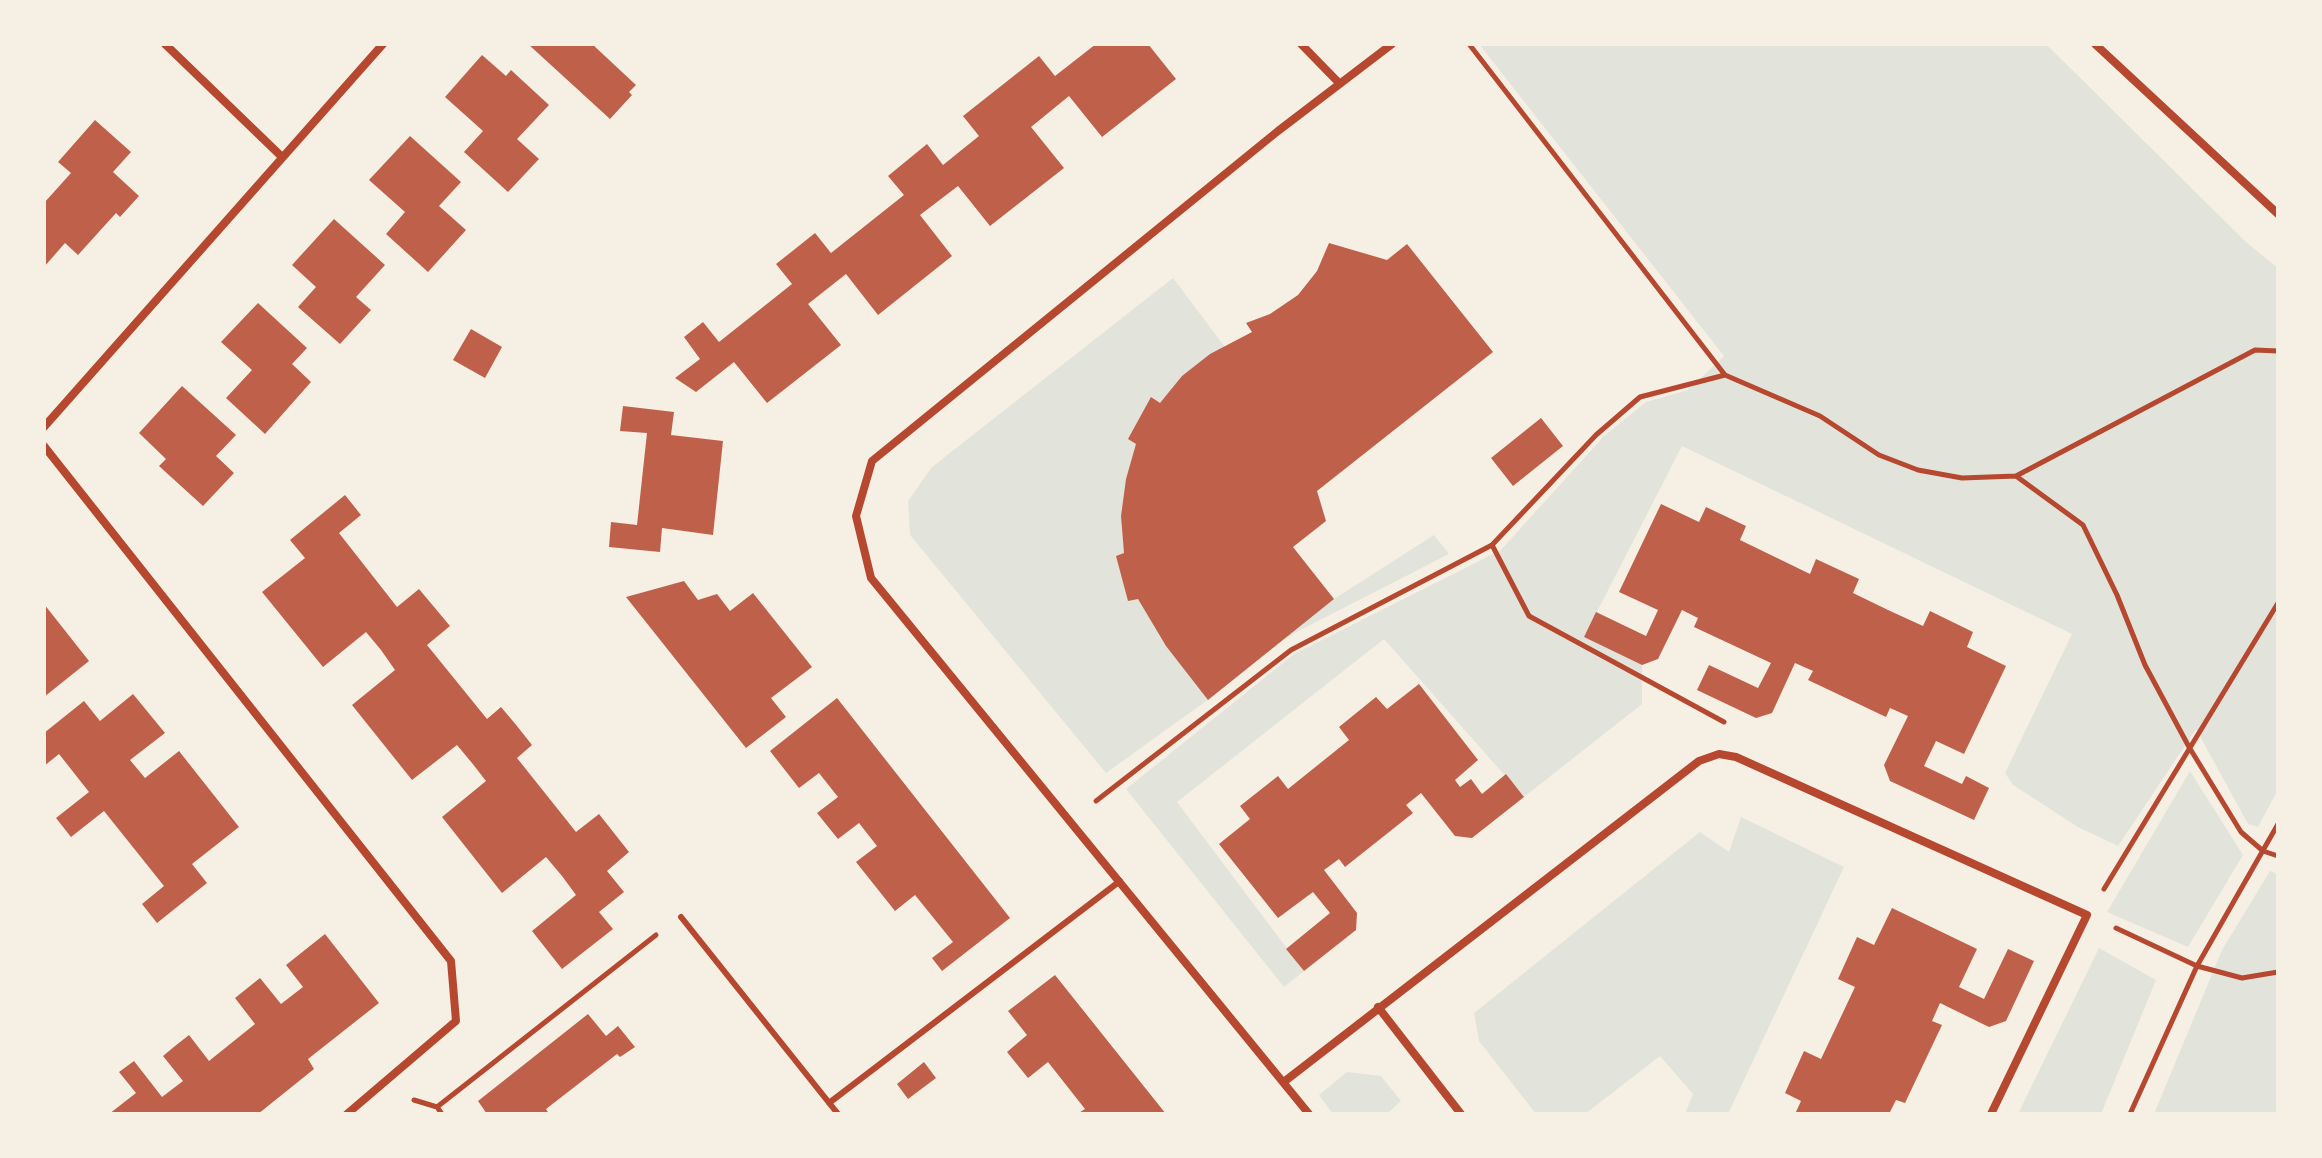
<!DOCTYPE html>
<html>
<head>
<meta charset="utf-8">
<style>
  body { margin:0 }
  #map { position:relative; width:2322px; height:1158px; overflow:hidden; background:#f6efe4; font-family:Barlow,sans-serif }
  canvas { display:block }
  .frame { position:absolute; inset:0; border:46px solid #f6efe4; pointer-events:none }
</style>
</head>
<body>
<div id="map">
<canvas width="2322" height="1158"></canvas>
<div class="frame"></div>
</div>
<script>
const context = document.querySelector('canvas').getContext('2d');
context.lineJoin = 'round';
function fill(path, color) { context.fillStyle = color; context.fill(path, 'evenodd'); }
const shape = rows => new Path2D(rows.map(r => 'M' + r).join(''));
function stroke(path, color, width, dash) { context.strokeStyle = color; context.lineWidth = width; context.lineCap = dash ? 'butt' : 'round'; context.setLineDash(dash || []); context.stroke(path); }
const green = shape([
  [1479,44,2046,44,2247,243,2278,268,2278,790,2258,827,2248,824,2196,729,2118,846,2078,827,2013,785,2005,773,2072,634,1682,446,1584,637,1642,665,1642,704,1524,797,1384,639,1177,802,1304,971,1284,987,1126,789,1294,654,1501,550,1604,436,1646,402,1688,390,1724,356],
  [1173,278,1228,351,1209,699,1106,773,910,535,908,501,932,467],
  [1434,535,1449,554,1283,639,1323,606],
  [2190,771,2243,855,2188,947,2107,912],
  [1741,817,1844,867,1728,1114,1685,1114,1693,1094,1660,1056,1585,1114,1536,1114,1479,1041,1474,1013,1700,832,1729,852],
  [2270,871,2278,874,2278,1114,2154,1114,2222,950],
  [2099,948,2156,980,2101,1114,2018,1114],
  [1347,1072,1381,1076,1401,1101,1387,1114,1333,1114,1319,1095]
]);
const building = shape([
  [528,44,592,44,636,85,629,92,632,95,610,119],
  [1096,44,1148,44,1176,79,1102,137,1069,96,1031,127,1064,168,990,226,958,186,920,215,952,256,878,315,846,274,808,304,841,345,767,403,734,362,696,392,675,378,700,359,684,337,703,322,719,342,792,284,776,264,795,249,815,233,831,253,904,195,888,176,927,144,943,165,979,136,963,116,1039,56,1055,76],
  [482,55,506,76,511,70,549,105,517,139,539,159,508,192,464,152,483,131,445,97],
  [95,120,131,152,113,172,139,196,120,217,116,213,78,255,65,243,44,267,44,203,71,173,58,162],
  [410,136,461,182,439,206,466,230,428,272,386,234,405,212,369,180],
  [334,219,385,265,356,297,371,310,340,344,298,307,316,287,292,265],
  [1329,243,1387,260,1407,244,1493,352,1317,491,1326,521,1293,547,1334,599,1208,700,1166,646,1138,599,1128,601,1116,556,1124,553,1121,516,1126,479,1136,444,1128,439,1151,397,1160,403,1182,376,1210,354,1252,332,1246,323,1270,314,1298,295,1317,271],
  [258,303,307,348,292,364,311,382,265,434,226,398,252,370,221,342],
  [471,329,502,347,485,378,453,360],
  [182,386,236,435,216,456,234,473,203,506,159,466,166,459,139,433],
  [623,406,674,412,671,435,723,441,713,535,662,528,660,552,609,547,611,522,637,525,647,433,620,431],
  [1541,418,1563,446,1513,486,1491,458],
  [345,495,361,515,339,533,397,607,419,589,450,626,427,645,487,719,501,707,517,726,532,745,517,758,576,832,599,814,629,852,607,871,624,892,599,912,613,929,562,969,532,931,576,895,562,876,546,857,502,893,442,817,486,781,472,763,457,745,412,780,352,705,395,670,381,650,366,632,323,667,262,592,305,558,290,540],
  [1661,504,1699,522,1706,507,1746,526,1740,540,1810,574,1816,559,1859,579,1853,593,1888,610,1923,626,1930,611,1973,632,1967,647,2006,666,1964,754,1936,741,1924,766,1962,784,1966,776,1989,788,1974,820,1890,781,1884,765,1908,716,1890,708,1886,717,1846,698,1808,680,1813,671,1795,663,1772,713,1756,718,1697,690,1709,665,1758,688,1771,663,1694,627,1698,618,1682,610,1658,659,1642,665,1584,637,1596,612,1646,636,1658,610,1619,592],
  [684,581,698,600,717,594,730,611,753,593,812,667,771,698,786,717,746,748,626,597],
  [44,604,89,661,44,697],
  [1419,684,1478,760,1455,780,1460,787,1471,779,1482,794,1506,774,1524,797,1472,838,1455,836,1421,793,1406,805,1413,813,1345,867,1339,859,1324,870,1357,913,1356,930,1304,971,1286,949,1330,913,1313,892,1278,918,1219,844,1250,819,1240,806,1278,776,1288,789,1349,740,1339,727,1376,697,1387,709],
  [133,694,165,733,130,760,145,778,179,751,239,827,192,864,207,883,157,923,142,904,164,886,104,811,71,837,56,818,89,792,59,754,44,766,44,733,84,701,100,721],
  [837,698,1010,918,942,971,932,958,953,942,915,895,895,911,856,862,877,846,859,823,838,839,817,813,838,797,819,773,799,788,770,751],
  [1892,908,1977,949,1959,987,1984,999,2008,949,2034,961,2006,1021,1989,1027,1940,1003,1932,1021,1942,1025,1905,1103,1896,1100,1889,1114,1795,1114,1801,1101,1785,1093,1804,1051,1821,1059,1855,987,1838,979,1857,937,1874,945],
  [325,934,379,1003,308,1059,314,1069,258,1114,109,1114,136,1093,119,1072,134,1061,162,1097,183,1081,163,1056,175,1046,189,1035,209,1061,255,1024,235,998,260,978,281,1004,303,987,286,965],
  [1055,975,1142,1084,1166,1114,1077,1114,1085,1109,1048,1062,1028,1078,1007,1052,1027,1035,1008,1011],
  [588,1014,606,1036,618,1026,635,1047,620,1057,617,1054,546,1109,549,1114,487,1114,478,1101],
  [924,1062,936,1078,908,1099,897,1084]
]);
const path = shape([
  [1469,44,1725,375,1820,416,1879,455,1918,470,1962,478,2016,476,2255,350,2278,351],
  [2016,476,2083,525,2117,595,2145,665,2189,747,2241,832,2263,851,2278,856],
  [1492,545,1529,616,1724,722],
  [1096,801,1291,650,1492,545,1596,435,1640,397,1725,375],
  [2104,889,2278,603],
  [2116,928,2197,966,2242,978,2278,972],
  [414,1100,437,1107,442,1114],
  [437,1107,656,935],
  [2130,1114,2197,966,2278,824]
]);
const service = shape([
  [681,917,838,1114],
  [829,1103,1120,881]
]);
const minor = shape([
  [165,44,281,156],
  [1301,44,1340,84],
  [2095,44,2278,214],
  [44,427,383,44],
  [44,446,451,961,456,1021,347,1114],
  [1378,1007,1461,1114],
  [1285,1081,1699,761,1719,754,1736,757,2087,915,1991,1114],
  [1309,1114,871,578,856,516,872,461,1278,131,1392,44]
]);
fill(green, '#e2e4dc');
fill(building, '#bf614a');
stroke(path, '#b5482f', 5);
stroke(service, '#b5482f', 6);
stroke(minor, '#b5482f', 8);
</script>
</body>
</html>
